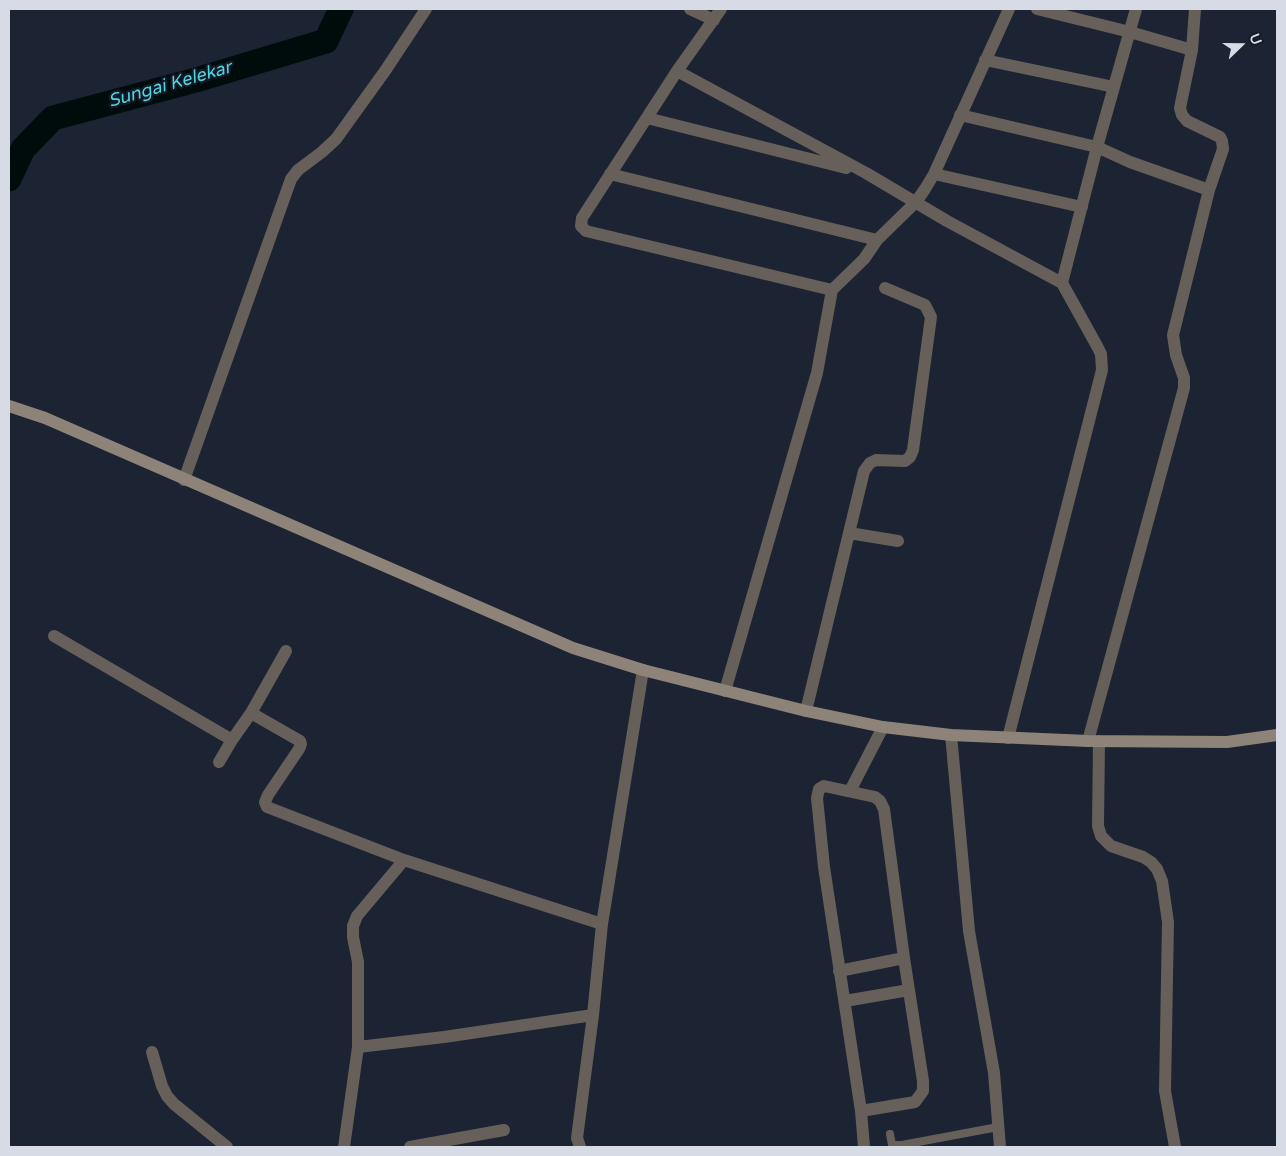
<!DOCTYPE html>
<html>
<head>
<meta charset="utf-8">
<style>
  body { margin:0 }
  #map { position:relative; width:1286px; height:1156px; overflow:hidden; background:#1c2332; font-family:"Varela Round",sans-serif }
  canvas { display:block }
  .frame { position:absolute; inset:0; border:10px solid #d6dbe5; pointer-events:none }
  .north { position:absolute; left:1216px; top:20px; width:50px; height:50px; -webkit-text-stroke:4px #131a28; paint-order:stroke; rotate:68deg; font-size:14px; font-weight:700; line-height:20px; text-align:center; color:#d6dbe5 }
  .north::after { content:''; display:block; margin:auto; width:18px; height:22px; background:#d6dbe5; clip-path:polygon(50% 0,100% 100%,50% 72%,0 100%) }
</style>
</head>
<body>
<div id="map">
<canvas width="1286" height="1156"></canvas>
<div class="frame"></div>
<div class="north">U</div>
</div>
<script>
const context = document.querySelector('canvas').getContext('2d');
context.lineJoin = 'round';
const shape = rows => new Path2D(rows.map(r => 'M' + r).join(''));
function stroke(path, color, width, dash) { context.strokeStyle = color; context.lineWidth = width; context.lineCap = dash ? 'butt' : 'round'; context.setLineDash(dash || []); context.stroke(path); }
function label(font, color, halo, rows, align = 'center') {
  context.font = font + ' "Varela Round",sans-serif'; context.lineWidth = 4.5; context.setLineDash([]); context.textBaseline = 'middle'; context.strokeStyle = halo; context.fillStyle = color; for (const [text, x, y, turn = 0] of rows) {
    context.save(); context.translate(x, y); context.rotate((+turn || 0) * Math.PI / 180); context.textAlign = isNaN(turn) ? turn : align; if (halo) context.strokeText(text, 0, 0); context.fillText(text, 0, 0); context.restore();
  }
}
const river = shape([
  [9,179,23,149,53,118,196,80,326,41,341,9]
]);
const lane = shape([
  [890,1134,892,1145,902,1145,998,1127]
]);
const street = shape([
  [690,9,714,20],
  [721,9,677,71,582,218,581,226,586,231,832,290],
  [1037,9,1130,32,1192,50],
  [985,60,1114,87],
  [677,71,866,173,947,221,1062,283],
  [960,115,1097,147,1130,162,1209,190],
  [647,118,846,168],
  [610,174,877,240],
  [934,174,1082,207],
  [184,480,291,179,298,170,322,152,336,139,385,71,426,9],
  [849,533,898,541],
  [54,636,232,740,251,713,300,741,301,744,299,749,268,795,265,802,267,807,404,860,602,924],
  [725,691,817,373,832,290,864,259,877,240,916,202,925,189,934,174,1009,9],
  [806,711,864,471,870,463,876,460,905,461,910,457,913,450,931,317,925,305,885,288],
  [251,713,286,651],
  [951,735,969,931,994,1073,1000,1147],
  [1008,738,1102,370,1101,354,1097,346,1062,283,1097,147,1136,9],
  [1088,741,1184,388,1184,378,1176,355,1173,335,1209,190,1223,149,1222,141,1220,137,1187,121,1182,115,1180,108,1192,50,1195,9],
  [1099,741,1098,826,1101,836,1111,846,1143,857,1151,862,1157,869,1162,881,1168,922,1165,1091,1175,1147],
  [219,762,232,740],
  [850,791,883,727],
  [839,971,904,958],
  [845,1001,909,990],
  [358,1047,444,1037,593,1015],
  [152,1052,162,1086,167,1096,174,1104,227,1147],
  [861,1111,915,1102,923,1091,923,1081,904,958,884,809,880,801,875,797,824,786,819,789,817,798,824,867,861,1111,864,1147],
  [344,1147,358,1047,358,962,353,937,353,926,357,916,404,860],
  [410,1147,504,1130],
  [580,1147,577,1138,593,1015,602,924,643,670]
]);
const secondary = shape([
  [9,406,45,418,573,648,643,670,806,711,883,727,951,735,1088,741,1227,742,1277,735]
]);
const waterNames = [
  ["Sungai Kelekar",170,85,-16]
];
stroke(river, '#000b0c', 25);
stroke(lane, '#67605a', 8);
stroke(street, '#67605a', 12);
stroke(secondary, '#8d8378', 12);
label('italic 18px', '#52d4dc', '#131a28', waterNames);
</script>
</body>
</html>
